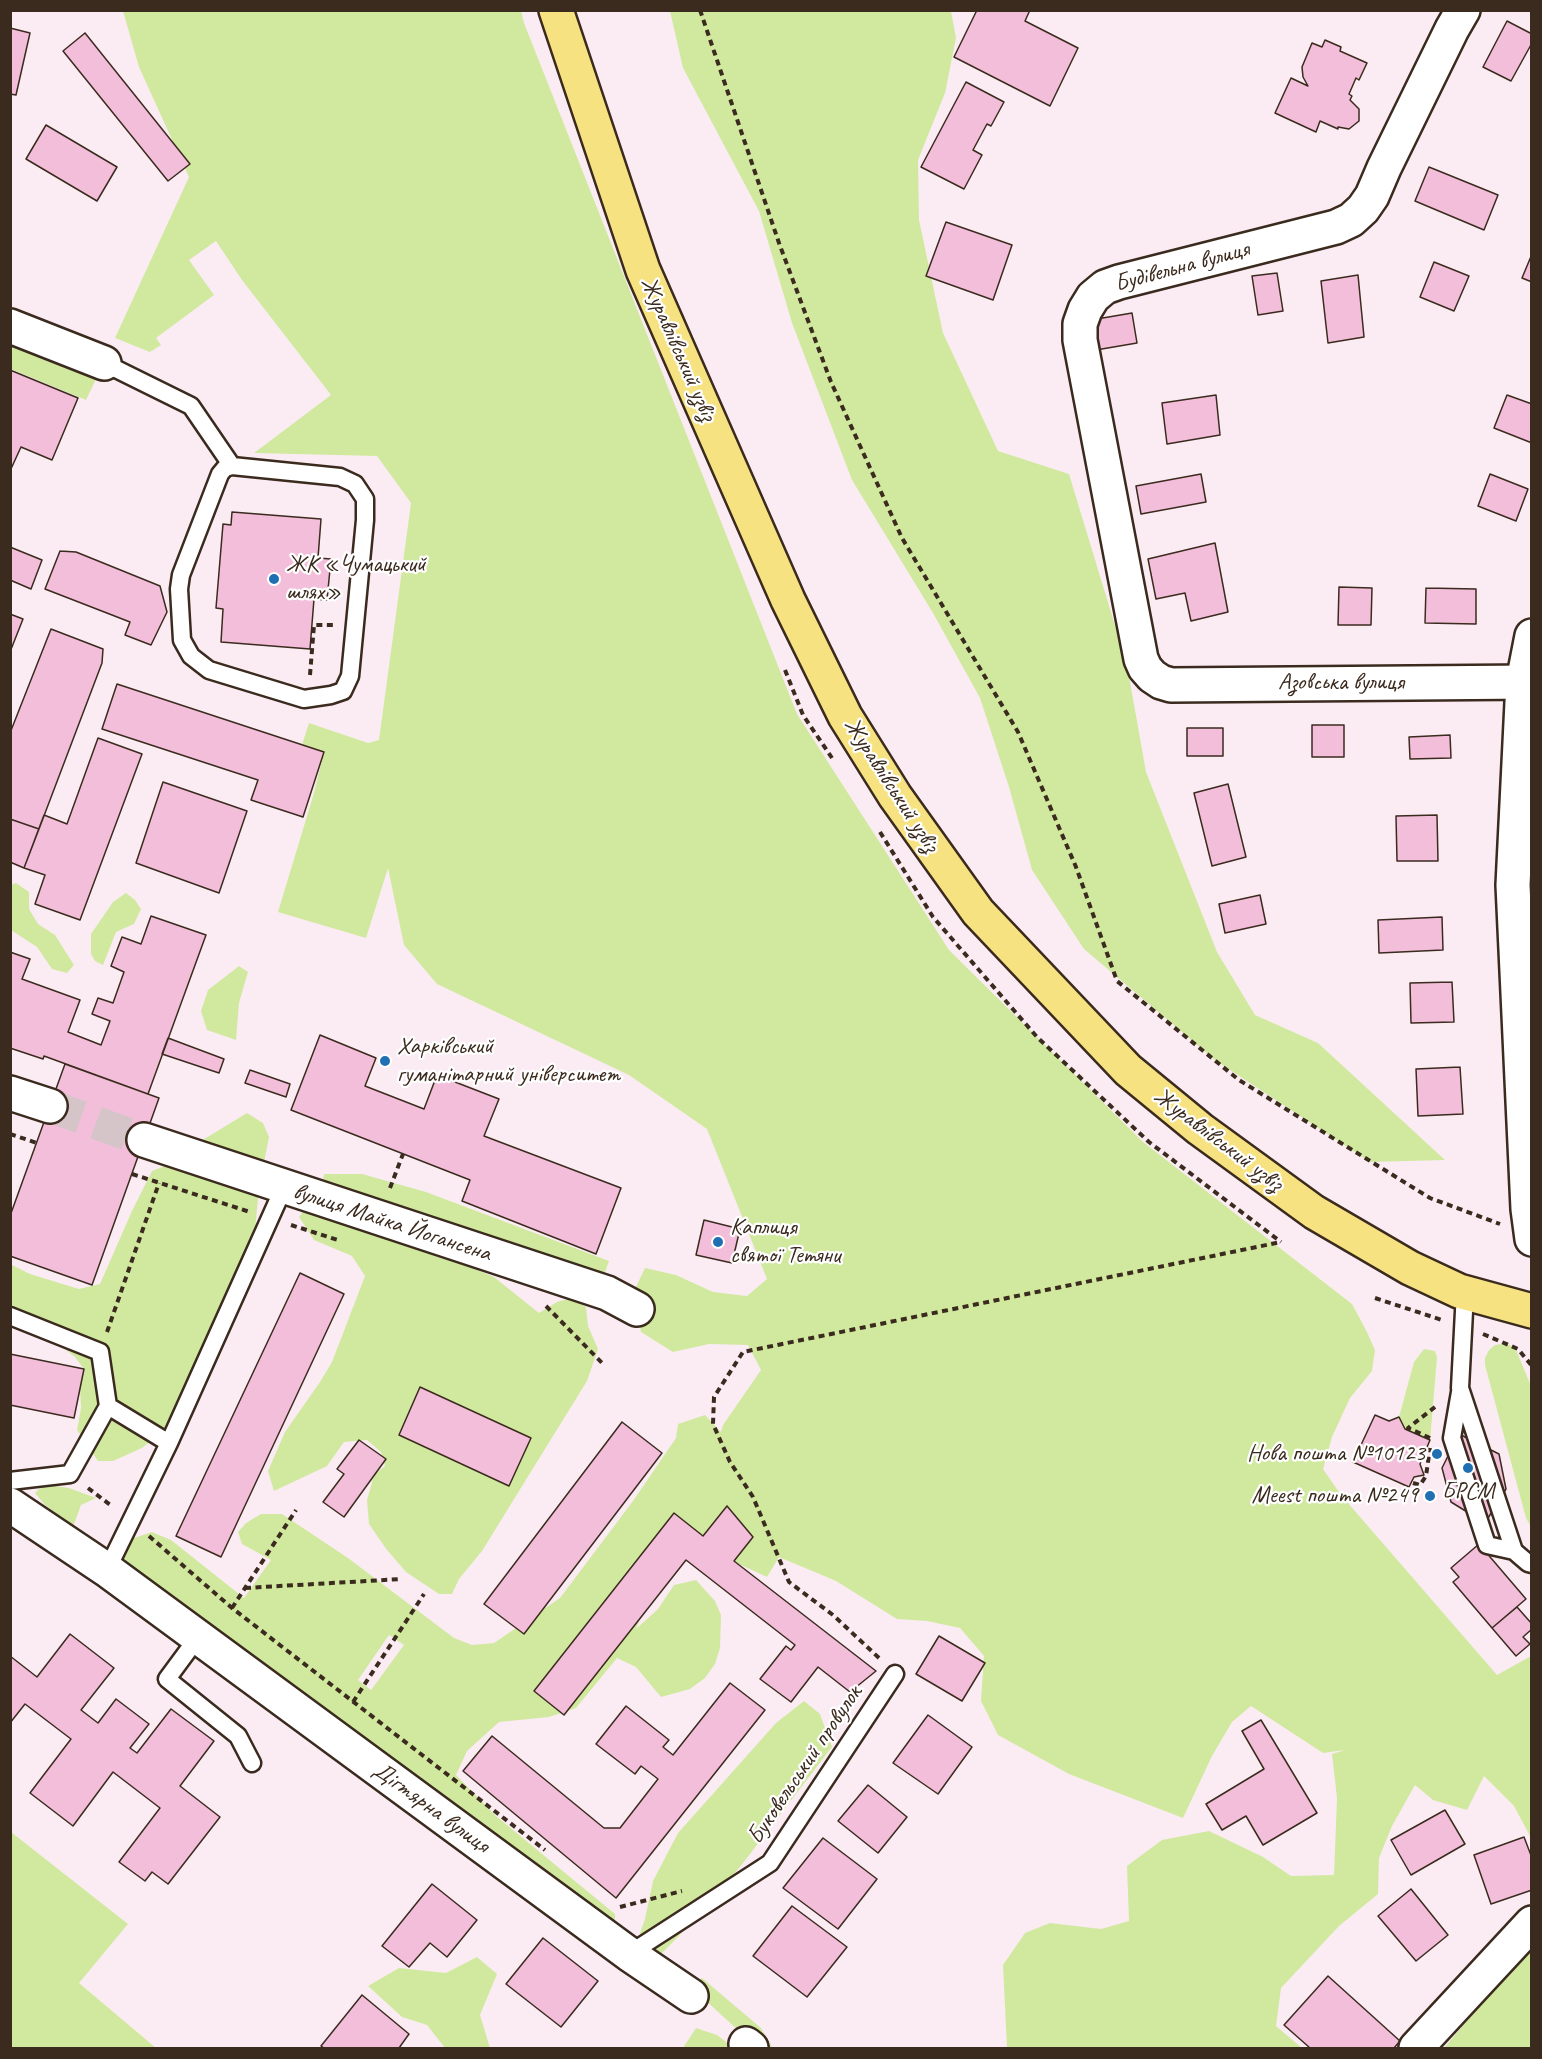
<!DOCTYPE html>
<html>
<head>
<meta charset="utf-8">
<style>
  body { margin:0 }
  #map { position:relative; width:1542px; height:2059px; overflow:hidden; background:#fbecf4; font-family:Caveat,sans-serif }
  canvas { display:block }
  .frame { position:absolute; inset:0; border:12px solid #3b2a1e; pointer-events:none }
</style>
</head>
<body>
<div id="map">
<canvas width="1542" height="2059"></canvas>
<div class="frame"></div>
</div>
<script>
const context = document.querySelector('canvas').getContext('2d');
context.lineJoin = 'round';
function fill(path, color) { context.fillStyle = color; context.fill(path, 'evenodd'); }
const shape = rows => new Path2D(rows.map(r => 'M' + r).join(''));
function stroke(path, color, width, dash) { context.strokeStyle = color; context.lineWidth = width; context.lineCap = dash ? 'butt' : 'round'; context.setLineDash(dash || []); context.stroke(path); }
function label(font, color, halo, rows, align = 'center') {
  context.font = font + ' Caveat,sans-serif'; context.lineWidth = 4.5; context.setLineDash([]); context.textBaseline = 'middle'; context.strokeStyle = halo; context.fillStyle = color; for (const [text, x, y, turn = 0] of rows) {
    context.save(); context.translate(x, y); context.rotate((+turn || 0) * Math.PI / 180); context.textAlign = isNaN(turn) ? turn : align; if (halo) context.strokeText(text, 0, 0); context.fillText(text, 0, 0); context.restore();
  }
}
const green = shape([
  [123,11,521,11,524,23,797,714,949,950,1143,1142,1352,1304,1366,1330,1375,1350,1372,1371,1350,1398,1332,1437,1323,1469,1341,1495,1497,1675,1531,1656,1531,1838,1514,1806,1484,1776,1467,1810,1433,1800,1415,1785,1392,1826,1379,1858,1378,1894,1339,1926,1281,1988,1276,2026,1302,2048,1007,2048,1003,1965,1025,1933,1050,1923,1101,1929,1129,1921,1127,1866,1162,1840,1209,1831,1263,1857,1291,1876,1334,1875,1337,1798,1332,1754,1345,1750,1323,1753,1251,1706,1232,1722,1212,1756,1183,1818,1069,1774,998,1735,981,1701,984,1656,960,1628,927,1621,897,1619,836,1581,779,1557,767,1577,702,1547,665,1556,636,1629,658,1609,674,1585,696,1580,715,1601,721,1615,720,1648,715,1664,705,1678,690,1689,661,1697,636,1667,617,1658,576,1708,549,1717,499,1722,467,1751,456,1775,496,1816,615,1914,615,1923,131,1576,123,1555,125,1541,152,1532,171,1540,244,1598,271,1560,242,1544,238,1532,246,1523,261,1514,282,1514,348,1558,454,1638,472,1645,494,1643,560,1598,633,1501,676,1438,678,1424,705,1415,721,1432,723,1425,761,1370,748,1345,709,1344,673,1352,641,1332,634,1291,645,1268,676,1275,713,1292,747,1296,767,1279,707,1129,629,1075,437,984,404,945,388,868,366,938,278,912,314,793,324,752,302,745,309,723,368,743,379,740,411,503,377,456,254,453,331,395,242,280,216,241,189,260,214,295,156,338,161,345,150,352,115,338,189,177,139,67],
  [389,1635,404,1645,371,1690,358,1680],
  [670,11,951,11,956,38,945,93,918,160,919,220,943,333,998,451,1069,474,1127,665,1146,772,1217,952,1255,1015,1318,1043,1445,1160,1370,1162,1215,1060,1084,949,1032,870,1009,787,980,698,933,613,852,480,792,323,759,211,683,68],
  [10,342,98,375,86,400,11,369],
  [16,883,29,892,29,909,38,924,55,935,74,965,67,973,52,969,37,947,11,930,11,885],
  [126,893,135,900,141,909,134,924,116,932,103,965,95,961,91,954,91,934,113,902],
  [239,966,248,972,239,1003,236,1040,207,1030,201,1011,208,990],
  [247,1113,263,1123,269,1137,259,1188,255,1230,166,1429,142,1448,113,1461,98,1461,77,1430,81,1408,80,1387,84,1369,75,1357,11,1308,10,1264,30,1274,79,1289,100,1284,132,1211,152,1171,170,1164,196,1144],
  [324,1174,362,1174,426,1192,609,1261,603,1278,329,1189,323,1182],
  [308,1205,437,1257,463,1264,494,1277,539,1313,557,1302,572,1298,586,1307,588,1326,598,1349,587,1381,482,1551,459,1579,452,1594,439,1594,406,1572,387,1550,369,1524,367,1500,374,1475,385,1466,381,1452,367,1440,344,1442,327,1466,274,1491,268,1471,285,1432,320,1382,332,1362,365,1276,352,1256,314,1240,299,1217],
  [1502,1344,1510,1345,1516,1350,1531,1386,1531,1527,1526,1518,1485,1365,1485,1358,1489,1350,1495,1345],
  [1424,1349,1435,1351,1437,1358,1430,1440,1405,1429,1399,1417,1414,1362],
  [48,1485,69,1488,96,1498,81,1505,73,1527,44,1504,35,1493,39,1489],
  [804,1701,820,1714,832,1747,740,1867,679,1936,658,1957,643,1951,640,1933,645,1919,653,1881,678,1833,776,1723],
  [11,1832,128,1924,79,1983,156,2048,11,2048],
  [1531,1912,1531,2048,1444,2048,1487,1997,1518,1954],
  [477,1957,497,1974,480,2015,490,2048,445,2048,427,2025,402,2017,368,1986,399,1968,446,1973],
  [702,1978,761,2028,772,2047,751,2042,692,1988],
  [696,2028,717,2035,734,2048,683,2048]
]);
const building = shape([
  [977,10,1030,10,1025,21,1078,48,1050,106,954,57,977,10],
  [1507,21,1532,34,1532,43,1511,81,1483,67,1507,21],
  [10,28,30,33,16,95,10,94,10,28],
  [85,33,190,164,168,181,63,51,85,33],
  [1325,40,1341,47,1340,51,1367,63,1359,80,1356,78,1349,94,1352,96,1350,100,1359,109,1359,121,1349,129,1338,127,1338,129,1320,121,1316,132,1275,113,1291,78,1308,86,1303,77,1302,67,1312,43,1322,47,1325,40],
  [966,82,1004,102,991,126,987,124,973,150,982,155,964,189,921,167,966,82],
  [46,125,117,167,97,201,26,159,46,125],
  [1429,167,1498,195,1484,230,1415,201,1429,167],
  [946,222,1012,245,993,300,926,276,946,222],
  [1532,254,1532,282,1522,278,1532,254],
  [1434,262,1469,276,1454,311,1420,297,1434,262],
  [1277,273,1283,311,1258,315,1252,276,1277,273],
  [1358,275,1364,337,1328,343,1321,281,1358,275],
  [1132,313,1137,343,1096,350,1091,320,1132,313],
  [10,370,78,398,52,460,21,447,10,471,10,370],
  [1216,395,1220,435,1167,444,1162,403,1216,395],
  [1507,395,1532,404,1532,443,1494,428,1507,395],
  [1201,474,1206,502,1141,514,1136,486,1201,474],
  [1490,474,1528,489,1516,521,1478,506,1490,474],
  [232,512,321,519,318,558,331,559,327,600,314,599,310,649,221,642,223,609,216,608,223,524,231,525,232,512],
  [1215,543,1228,612,1191,621,1185,593,1156,599,1148,559,1215,543],
  [10,547,42,560,31,589,10,580,10,547],
  [60,551,76,552,160,586,167,612,151,645,125,635,130,622,45,589,60,551],
  [1339,587,1372,588,1371,625,1338,625,1339,587],
  [1426,588,1476,589,1476,624,1425,623,1426,588],
  [10,614,23,619,10,652,10,614],
  [51,629,103,649,102,663,39,829,10,819,10,733,51,629],
  [117,684,324,752,303,817,251,800,258,780,102,729,117,684],
  [1312,725,1344,725,1344,757,1312,757,1312,725],
  [1187,728,1223,728,1223,756,1187,756,1187,728],
  [1450,735,1451,758,1410,759,1409,737,1450,735],
  [98,738,142,754,80,920,35,904,45,875,24,868,44,815,67,824,98,738],
  [163,782,247,811,219,893,136,863,163,782],
  [1228,784,1246,857,1212,866,1194,793,1228,784],
  [1437,815,1438,861,1397,861,1396,816,1437,815],
  [10,819,39,829,24,868,10,862,10,819],
  [1260,895,1266,924,1225,933,1219,904,1260,895],
  [151,916,206,935,148,1094,44,1056,43,1059,10,1048,10,952,30,959,22,979,80,1000,68,1032,101,1045,110,1021,92,1014,98,998,113,1003,124,972,111,966,122,937,141,944,151,916],
  [1442,917,1443,950,1379,953,1378,920,1442,917],
  [1452,982,1454,1022,1411,1023,1410,983,1452,982],
  [320,1035,376,1058,365,1086,424,1109,437,1075,499,1099,484,1136,621,1188,596,1254,462,1201,470,1180,291,1110,320,1035],
  [168,1038,224,1059,219,1073,162,1054,168,1038],
  [65,1064,159,1098,92,1285,10,1256,10,1216,65,1064],
  [1460,1067,1463,1114,1418,1116,1416,1069,1460,1067],
  [250,1070,290,1084,286,1097,245,1083,250,1070],
  [704,1220,740,1229,732,1263,696,1255,704,1220],
  [300,1273,344,1294,221,1557,176,1536,300,1273],
  [10,1354,84,1369,74,1418,10,1405,10,1354],
  [420,1387,531,1438,509,1486,399,1435,420,1387],
  [1375,1415,1389,1421,1399,1417,1405,1429,1430,1440,1420,1464,1424,1475,1414,1477,1409,1487,1353,1462,1375,1415],
  [622,1422,662,1453,524,1634,484,1604,622,1422],
  [1459,1434,1499,1454,1506,1489,1485,1523,1451,1502,1442,1468,1459,1434],
  [359,1440,386,1459,344,1517,323,1502,344,1474,337,1469,359,1440],
  [727,1506,753,1537,734,1561,876,1671,850,1692,818,1667,791,1702,760,1679,786,1646,791,1650,795,1645,686,1560,564,1715,534,1691,674,1513,703,1536,727,1506],
  [1479,1544,1526,1599,1492,1628,1453,1582,1459,1577,1451,1568,1479,1544],
  [1517,1607,1532,1624,1532,1629,1523,1637,1530,1644,1516,1656,1492,1628,1517,1607],
  [70,1634,114,1668,81,1710,98,1723,116,1699,149,1724,130,1748,137,1753,171,1709,214,1741,180,1786,220,1817,168,1884,152,1872,145,1881,119,1862,160,1808,113,1772,73,1826,30,1793,71,1739,25,1704,10,1723,10,1656,37,1677,70,1634],
  [939,1636,985,1663,962,1701,916,1674,939,1636],
  [730,1683,765,1710,616,1898,463,1771,492,1736,604,1828,620,1828,658,1779,641,1766,635,1774,596,1744,626,1706,669,1740,663,1747,673,1755,730,1683],
  [928,1715,972,1747,938,1794,893,1763,928,1715],
  [1261,1720,1317,1813,1263,1845,1246,1816,1222,1830,1206,1804,1264,1769,1242,1731,1261,1720],
  [868,1785,907,1817,878,1853,838,1821,868,1785],
  [1445,1810,1465,1844,1411,1875,1391,1840,1445,1810],
  [1524,1837,1532,1858,1532,1890,1491,1904,1474,1855,1524,1837],
  [823,1838,877,1879,838,1929,783,1888,823,1838],
  [432,1884,477,1920,447,1957,430,1943,409,1967,382,1946,432,1884],
  [1411,1889,1448,1935,1416,1961,1378,1916,1411,1889],
  [792,1906,847,1947,807,1997,753,1956,792,1906],
  [543,1938,598,1981,561,2027,506,1984,543,1938],
  [1328,1976,1400,2041,1394,2048,1310,2048,1284,2025,1328,1976],
  [362,1995,409,2034,399,2048,324,2048,321,2046,362,1995]
]);
const streetTunnel = shape([
  [50,1106,144,1140]
]);
const path = shape([
  [700,10,779,243,831,382,902,538,1018,732,1076,867,1117,981,1239,1080,1430,1198,1500,1224],
  [785,670,803,715,832,758],
  [310,675,314,625,333,625],
  [880,832,933,917,1037,1037,1149,1142,1281,1242],
  [10,1134,37,1143],
  [132,1174,250,1212],
  [390,1188,403,1154],
  [291,1225,341,1241],
  [1375,1298,1442,1320],
  [546,1306,604,1365],
  [107,1332,159,1183],
  [1483,1334,1518,1349,1532,1366],
  [1430,1438,1408,1428,1435,1407],
  [1413,1483,1420,1485,1426,1476,1430,1448],
  [88,1488,113,1507],
  [149,1536,232,1608,545,1850],
  [245,1588,402,1579],
  [232,1608,296,1510],
  [879,1658,833,1615,789,1582,753,1497,730,1462,713,1424,714,1397,743,1352,1281,1242],
  [353,1702,424,1594],
  [620,1907,682,1891]
]);
const lane = shape([
  [104,363,191,406,232,466,340,477,355,484,365,499,365,520,350,676,343,691,331,695,304,699,209,670,191,656,182,640,179,589,181,575,220,474,225,468,232,466],
  [1465,1292,1460,1388,1514,1551,1528,1563,1532,1564],
  [10,1316,100,1352,108,1406,169,1443],
  [1460,1392,1452,1438,1487,1545,1514,1551],
  [10,1481,70,1474,108,1406],
  [107,1570,169,1443,284,1187],
  [198,1637,167,1679,238,1736,252,1763],
  [629,1954,770,1863,895,1674]
]);
const street = shape([
  [1463,10,1452,29,1384,168,1372,196,1363,209,1351,220,1336,227,1119,282,1105,287,1093,297,1085,310,1080,324,1080,340,1141,659,1145,668,1152,676,1161,682,1171,685,1532,682],
  [10,326,104,363],
  [10,1093,50,1106],
  [144,1140,607,1293,637,1309],
  [10,1505,107,1570,629,1954,691,1996],
  [746,2044,751,2048],
  [1416,2048,1532,1923]
]);
const secondary = shape([
  [1532,636,1523,682,1513,885,1528,1209,1532,1239]
]);
const primary = shape([
  [556,10,643,270,788,600,845,716,895,796,978,912,1128,1070,1200,1129,1314,1212,1410,1268,1459,1291,1532,1311]
]);
const markers = [
  [274,579,6,"#1f6fb2"],
  [385,1061,6,"#1f6fb2"],
  [718,1242,6,"#1f6fb2"],
  [1437,1454,6,"#1f6fb2"],
  [1468,1468,6,"#1f6fb2"],
  [1430,1496,6,"#1f6fb2"]
];
const streetNames = [
  ["Будівельна вулиця",1182,267,-15],
  ["Журавлівський узвіз",678,349,66],
  ["Азовська вулиця",1341,683],
  ["Журавлівський узвіз",891,785,57],
  ["Журавлівський узвіз",1218,1140,37],
  ["вулиця Майка Йогансена",392,1223,18],
  ["Буковельський провулок",805,1765,-56],
  ["Дігтярна вулиця",431,1808,36]
];
const poiNames = [
  ["ЖК «Чумацький",286,565],
  ["шлях»",286,593],
  ["Харківський",397,1047],
  ["гуманітарний університет",397,1075],
  ["Каплиця",730,1228],
  ["святої Тетяни",730,1256],
  ["Нова пошта №10123",1425,1454,"right"],
  ["БРСМ",1468,1492,"center"],
  ["Meest пошта №249",1418,1496,"right"]
];
fill(green, '#d1e99f');
fill(building, '#f3bed9');
stroke(building, '#3b2a1e', 1.5);
stroke(streetTunnel, '#d5c5c9', 33, [33, 16]);
stroke(lane, '#3b2a1e', 21);
stroke(street, '#3b2a1e', 38);
stroke(secondary, '#3b2a1e', 38);
stroke(primary, '#3b2a1e', 38);
stroke(path, '#3b2a1e', 4, [6, 4.5]);
stroke(lane, '#fff', 16);
stroke(street, '#fff', 33);
stroke(secondary, '#fff', 33);
stroke(primary, '#f7e281', 33);
for (const [x, y, r, color] of markers) { const dot = new Path2D(); dot.arc(x, y, r, 0, 2 * Math.PI); context.fillStyle = color; context.fill(dot); stroke(dot, '#fff', 2); }
label('24px', '#3b2a1e', '#fff', streetNames);
label('24px', '#3b2a1e', '#fff', poiNames, 'left');
</script>
</body>
</html>
